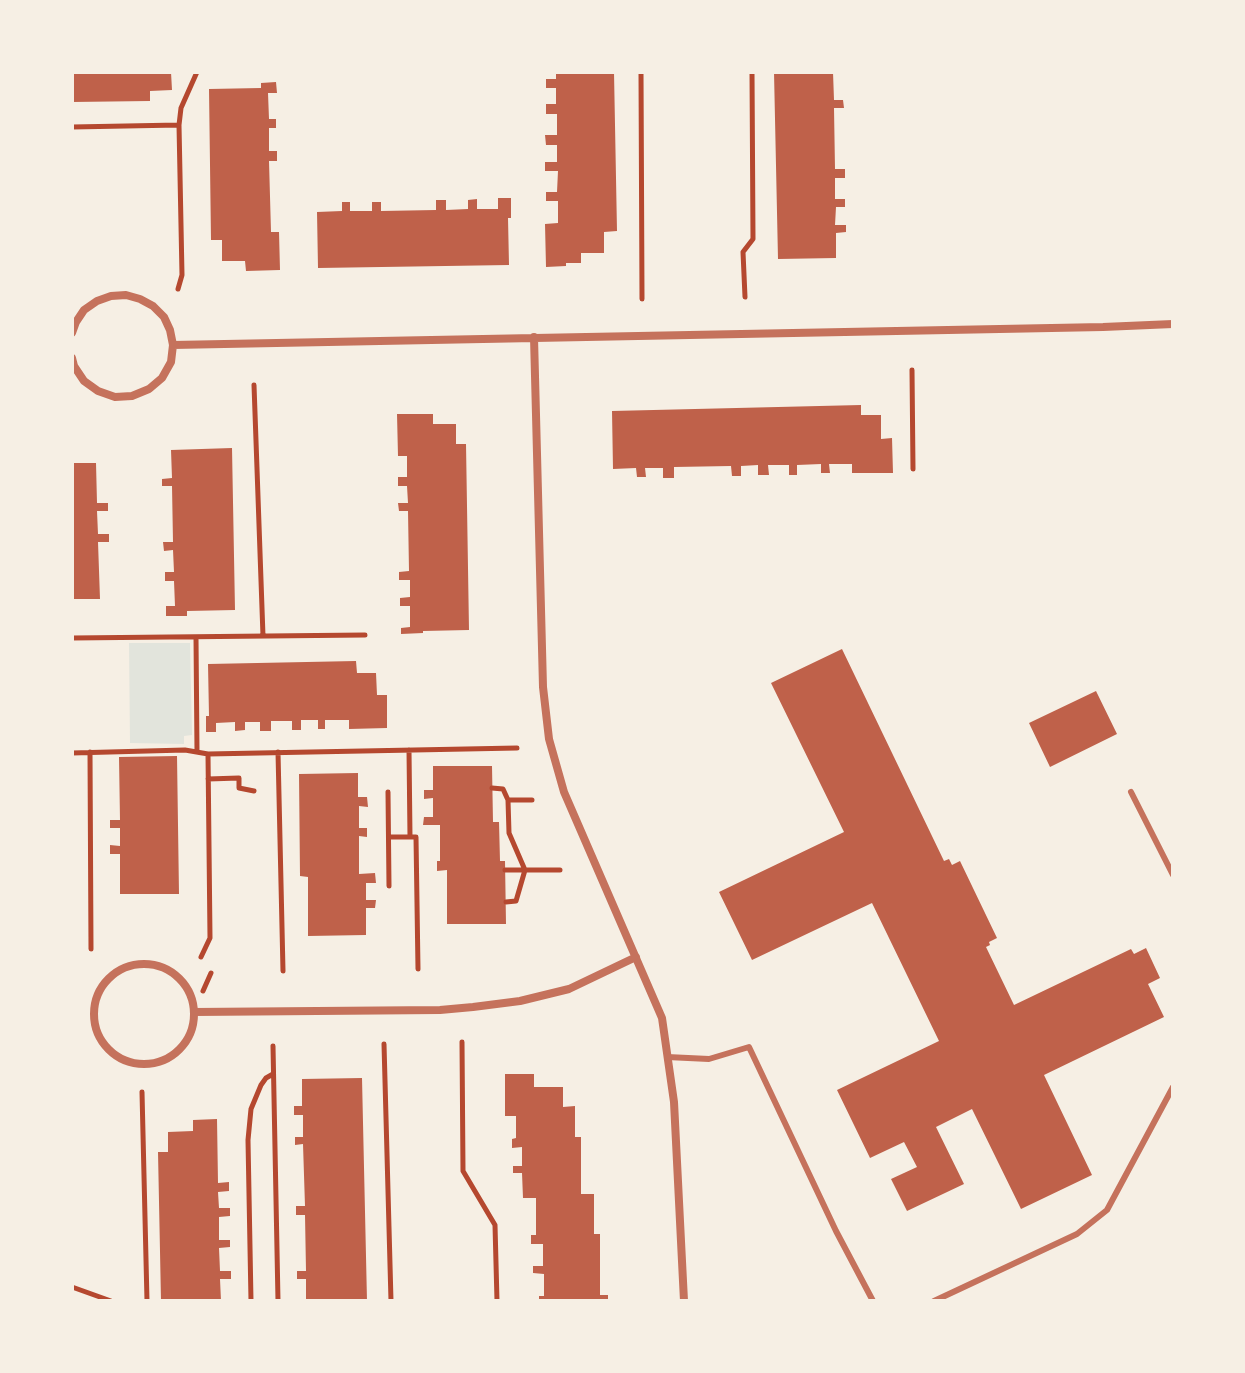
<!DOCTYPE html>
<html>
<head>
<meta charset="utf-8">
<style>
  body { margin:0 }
  #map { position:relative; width:1245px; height:1373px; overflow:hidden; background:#f6efe4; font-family:"Open Sans",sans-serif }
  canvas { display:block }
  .frame { position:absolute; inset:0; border:74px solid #f6efe4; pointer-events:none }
</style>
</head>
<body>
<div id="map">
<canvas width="1245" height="1373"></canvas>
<div class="frame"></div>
</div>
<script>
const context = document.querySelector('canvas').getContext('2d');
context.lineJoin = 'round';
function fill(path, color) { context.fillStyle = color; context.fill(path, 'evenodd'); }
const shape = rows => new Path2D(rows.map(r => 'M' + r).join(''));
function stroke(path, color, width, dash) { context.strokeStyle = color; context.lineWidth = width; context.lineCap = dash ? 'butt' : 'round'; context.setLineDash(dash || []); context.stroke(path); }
const green = shape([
  [129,643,190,643,192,735,184,736,184,744,130,743]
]);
const building = shape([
  [72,72,171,72,172,90,150,91,150,101,72,102],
  [556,72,614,72,617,231,604,232,604,253,581,253,581,263,566,263,566,266,546,267,545,224,558,223,558,201,546,201,546,192,557,192,558,171,545,171,545,162,557,162,557,145,546,145,545,135,557,135,557,114,546,114,546,104,556,104,556,88,546,88,546,79,556,79],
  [774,72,833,72,834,100,843,100,844,108,834,108,835,169,845,169,845,178,835,178,835,199,845,199,845,207,836,207,835,225,846,225,846,232,836,233,836,258,778,259],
  [276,82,277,93,268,93,269,119,276,119,276,128,269,128,269,151,277,151,277,161,269,161,271,232,279,232,280,270,246,271,245,261,222,261,222,240,211,240,209,89,261,88,261,83],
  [498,198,511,198,511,218,508,218,509,265,318,268,317,212,342,211,342,202,350,202,350,211,372,211,372,202,381,202,381,211,436,210,436,200,446,200,446,210,468,209,468,200,477,199,477,209,498,209],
  [861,405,861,415,881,415,881,439,892,438,893,473,852,473,852,464,829,464,830,473,821,473,821,464,797,465,797,475,789,475,789,465,768,465,769,475,758,475,758,465,741,466,741,476,732,476,731,466,674,467,674,478,663,478,663,468,645,468,646,477,637,477,636,468,613,469,612,411],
  [397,414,433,414,433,424,456,424,456,444,466,444,469,630,423,631,423,633,401,634,401,628,410,627,410,606,400,606,400,598,410,597,410,580,399,580,399,572,409,571,408,511,399,511,398,503,408,503,407,486,398,486,398,477,407,477,407,456,398,456],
  [232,448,235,610,187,611,187,616,166,616,166,606,175,606,174,581,165,581,165,572,174,572,173,550,164,551,163,542,173,542,172,486,162,486,162,479,172,478,171,450],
  [72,463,96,463,97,503,108,503,108,511,97,511,98,534,109,534,109,542,98,542,100,599,72,599],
  [842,649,944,861,949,859,952,865,960,861,997,938,989,942,990,945,986,947,1014,1005,1131,949,1134,954,1146,948,1160,978,1148,984,1164,1017,1044,1075,1092,1175,1021,1209,972,1109,936,1127,964,1184,907,1211,891,1179,917,1167,904,1142,870,1158,837,1090,939,1041,872,903,752,960,719,892,844,832,771,683],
  [356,661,357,673,376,673,377,695,387,695,387,728,349,729,349,720,325,720,325,729,318,729,318,720,301,720,301,730,292,730,292,721,271,721,271,731,260,731,260,722,245,722,245,730,235,731,235,722,216,723,216,732,206,732,206,716,209,716,208,664],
  [1096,691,1117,734,1050,767,1029,723],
  [177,756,179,894,120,894,120,854,110,854,110,845,120,846,120,828,110,828,110,820,120,820,119,757],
  [433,766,492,766,493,822,499,822,500,861,505,861,506,924,447,924,447,870,437,871,437,861,440,861,440,825,423,825,424,817,433,817,433,798,424,799,424,790,433,790],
  [358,773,358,797,367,797,368,807,359,806,359,828,367,828,367,837,359,836,359,874,375,873,376,883,366,883,366,900,376,900,375,908,366,908,366,935,308,936,308,877,300,876,299,774],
  [505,1074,534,1074,534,1087,563,1087,563,1107,575,1106,575,1137,581,1137,581,1194,594,1194,594,1234,600,1234,600,1295,608,1295,608,1301,539,1301,539,1296,544,1296,544,1274,533,1273,533,1266,543,1266,543,1244,531,1244,531,1235,536,1235,536,1198,523,1198,522,1173,513,1173,513,1166,522,1166,522,1147,512,1148,512,1139,516,1138,516,1116,505,1116],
  [362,1078,367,1301,306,1301,306,1279,297,1279,297,1271,306,1271,305,1215,296,1215,296,1206,305,1206,303,1144,295,1145,295,1137,303,1137,303,1115,294,1115,294,1106,302,1106,302,1079],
  [217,1119,218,1183,229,1182,229,1191,218,1192,219,1208,230,1208,230,1216,219,1217,219,1240,230,1240,230,1247,219,1248,220,1271,231,1271,231,1279,220,1279,221,1301,161,1301,158,1152,168,1152,168,1132,193,1131,193,1120]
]);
const path = shape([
  [641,72,642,299],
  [72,127,179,125],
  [178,289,182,275,179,125,181,108,197,72],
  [745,297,743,252,753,239,752,72],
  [912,370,913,469],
  [254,385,263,636],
  [196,637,197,752],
  [72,638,365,635],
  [409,750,410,837],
  [90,752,91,949],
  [278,752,283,971],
  [72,753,185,750,208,754,517,748],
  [208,779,239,778,239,788,254,791],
  [492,788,503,789,508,800,509,833,525,870,516,901,506,902],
  [388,792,389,886],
  [508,800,532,800],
  [389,837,416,837,418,969],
  [505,870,560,870],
  [201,957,210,938,208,754],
  [203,991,211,973],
  [462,1042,463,1171,495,1225,497,1301],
  [384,1044,391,1301],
  [273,1046,278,1301],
  [142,1092,147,1301],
  [72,1287,111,1301],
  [251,1301,248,1140,251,1109,261,1085,266,1078,273,1074]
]);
const service = shape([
  [1131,792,1173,875],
  [667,1057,709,1059,749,1047,836,1231,873,1301],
  [934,1301,1077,1234,1107,1210,1173,1087]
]);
const minor = shape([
  [72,333,76,322,84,310,97,301,111,296,126,295,140,299,153,306,164,317,170,330,173,345,171,362,162,378,149,389,132,396,115,397,98,391,84,381,74,366,72,358],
  [534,337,543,687,549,739,564,792,662,1018,674,1102,684,1301],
  [173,345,1103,327,1173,324],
  '94 1014a50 50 0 1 1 100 0a50 50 0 1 1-100 0Z',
  [194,1012,440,1010,473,1007,520,1001,569,989,636,957]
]);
fill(green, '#e2e4dc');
fill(building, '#bf614a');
stroke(path, '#b5482f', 5);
stroke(service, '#c5725c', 6);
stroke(minor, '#c5725c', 8);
</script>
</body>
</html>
